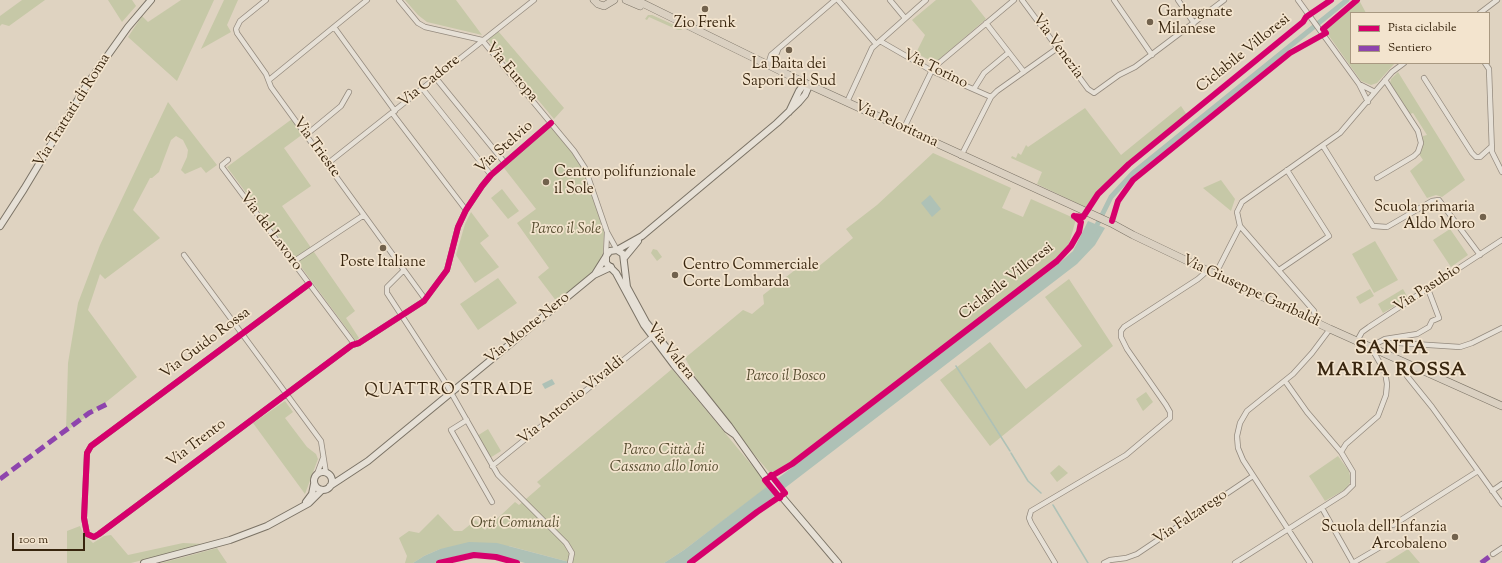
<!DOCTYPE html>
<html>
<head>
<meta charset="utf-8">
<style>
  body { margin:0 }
  #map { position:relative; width:1502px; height:563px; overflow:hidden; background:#dfd3c1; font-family:"Sorts Mill Goudy",serif }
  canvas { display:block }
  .legend { position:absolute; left:1350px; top:12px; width:140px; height:52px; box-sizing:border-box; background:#f3e4ce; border:1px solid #a89881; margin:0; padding:5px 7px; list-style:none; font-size:12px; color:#38250e }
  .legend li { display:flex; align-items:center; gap:8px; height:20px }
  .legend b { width:20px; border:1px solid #a89881 }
  .scale { position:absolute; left:12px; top:533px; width:73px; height:18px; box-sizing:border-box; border:2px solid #38250e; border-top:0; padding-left:5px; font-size:12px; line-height:14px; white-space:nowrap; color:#38250e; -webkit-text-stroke:3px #f3e4ce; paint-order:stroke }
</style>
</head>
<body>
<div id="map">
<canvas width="1502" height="563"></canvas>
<ul class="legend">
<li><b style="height:5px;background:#d6006c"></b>Pista ciclabile</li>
<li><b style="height:5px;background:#8e44ad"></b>Sentiero</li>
</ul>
<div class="scale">100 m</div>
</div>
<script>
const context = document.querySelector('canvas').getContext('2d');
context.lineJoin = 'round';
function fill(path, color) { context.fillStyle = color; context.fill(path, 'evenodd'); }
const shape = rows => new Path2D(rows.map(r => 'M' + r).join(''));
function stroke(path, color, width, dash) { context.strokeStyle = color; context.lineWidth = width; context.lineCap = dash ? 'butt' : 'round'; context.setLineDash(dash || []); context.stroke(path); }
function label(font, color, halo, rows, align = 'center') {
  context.font = font + ' "Sorts Mill Goudy",serif'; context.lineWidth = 3.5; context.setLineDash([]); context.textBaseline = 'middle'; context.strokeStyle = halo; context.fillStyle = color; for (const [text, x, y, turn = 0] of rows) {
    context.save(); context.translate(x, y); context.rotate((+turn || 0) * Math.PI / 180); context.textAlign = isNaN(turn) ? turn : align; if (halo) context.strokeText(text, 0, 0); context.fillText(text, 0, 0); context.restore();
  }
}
const green = shape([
  [22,0,45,0,9,26,2,24,0,26,0,16],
  [108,0,132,0,136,6,122,22],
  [181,0,214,0,177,81,128,37,142,16,148,22],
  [224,0,238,0,227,25,231,32,201,49],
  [405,0,456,0,482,35,427,22,418,15],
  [936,0,971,0,986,19,935,63,916,53,925,35,912,20],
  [1354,0,1359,0,1366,13,1351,13,1351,63,1395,63,1377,83,1371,85,1361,81,1322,26],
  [648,15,652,15,681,28,682,30,678,30,649,17,647,20,645,19],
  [498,31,564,108,554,119,488,40],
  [1398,72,1465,180,1442,197,1436,195,1427,198,1410,171,1423,160,1419,154,1423,146,1423,136,1427,135,1413,113,1410,114,1390,83,1391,79],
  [168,102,217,165,206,173,201,167,185,174,181,170,187,157,188,150,183,140,176,136,171,140,159,172,152,178,150,178,133,210,160,238,105,279,100,274,88,310,137,377,100,407,66,431,68,363,78,303,100,245],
  [1181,106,1187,115,1116,174,1096,194,1087,208,1037,184,1042,172,1011,158,1012,156,1016,158,1018,153,1021,155,1026,145,1028,147,1085,108,1121,155],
  [292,119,303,134,284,148,311,186,282,206,355,311,346,318,359,338,356,341,227,167],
  [551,126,585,168,604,233,603,253,597,266,589,277,557,302,538,277,549,268,517,223,536,209,504,168],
  [933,153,1011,188,1002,208,1023,217,1031,199,1076,219,1069,244,1056,260,784,467,770,473,710,403,685,358,743,310,752,314,764,304,763,295,804,263,812,272,853,238,846,229,877,205],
  [1221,180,1235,199,1231,211,1203,188],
  [502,189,519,211,508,219,491,198],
  [471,212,489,236,480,243,499,267,475,283,456,255,465,224],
  [1450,229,1468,255,1451,267,1433,240],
  [1375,241,1398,280,1374,293,1352,254],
  [653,249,657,250,662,257,657,261,651,253],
  [498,278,517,303,478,330,460,304],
  [1069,279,1113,346,990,446,940,380,990,342,1026,389,1082,346,1045,297],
  [1370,289,1374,296,1360,304,1356,297],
  [1403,289,1408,298,1383,313,1378,304],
  [672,369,769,486,684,550,664,563,573,563,509,546,440,549,424,556,413,563,405,563,407,556,399,538,409,531,419,533,438,514,454,531,462,531,476,520,485,530,515,502,519,505,541,486,537,482],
  [1146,392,1153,402,1143,411,1136,399],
  [285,401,293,412,285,418,307,447,316,454,318,459,305,494,253,423],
  [488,429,501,451,490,458,477,436],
  [1338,456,1349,471,1351,481,1346,489,1325,501,1309,476],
  [1059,465,1068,473,1057,482,1050,473],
  [80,526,83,533,93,543,104,536,111,535,128,555,183,543,205,544,131,563,67,563,67,531],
  [217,548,227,563,161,563,188,556],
  [1408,549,1420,563,1385,563,1389,561]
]);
const water = shape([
  [930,195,941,209,932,217,921,203],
  [1088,221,1105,228,1095,245,1077,264,691,560,687,563,664,563,684,550,1057,265,1073,251],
  [552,379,555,384,545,389,542,384],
  [469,542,497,543,573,563,525,563,496,555,470,553,444,559,435,563,413,563,424,556,440,549]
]);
const stream = shape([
  [956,366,1010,451],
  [1011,453,1028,481,1041,493],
  [1053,505,1088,563]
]);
const canal = shape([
  [1094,231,1111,197,1133,173,1347,0]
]);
const street = shape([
  [266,0,240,21,236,29,237,33,266,74,271,87,425,299],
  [399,0,418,23,425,27,482,40,574,151,585,168,607,232,617,250],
  [838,0,876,44],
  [890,0,905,18],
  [1022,0,1088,89,1094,93,1119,75,1135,67,1224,0],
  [1114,0,1152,55],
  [1178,0,1194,23],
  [1298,0,1359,84,1368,102],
  [1480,13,1497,0],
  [986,23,1024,72],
  [334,27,395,111],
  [880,41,932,71,991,97],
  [1485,63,1489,69,1492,152,1502,172],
  [768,65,771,55,835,0],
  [768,65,773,62,778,50],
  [435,77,505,163],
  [1424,78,1472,153,1476,157,1480,157,1491,147],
  [269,80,367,0],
  [1361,85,1375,92],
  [422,88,491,175],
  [974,89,984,73,1008,53],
  [847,102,872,48,926,0],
  [392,113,466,210],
  [904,128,933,68,1014,0],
  [306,135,341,106,349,92],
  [1323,146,1373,226,1387,227,1432,201,1439,200,1480,255],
  [961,156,991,97,997,91,1059,47],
  [228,160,222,165,222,167,352,341,352,345],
  [327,164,534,0],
  [1377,178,1414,156,1418,152,1421,143,1418,131,1385,80],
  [606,254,607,232],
  [184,255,321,441,326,473],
  [293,262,364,215],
  [404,270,387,287,387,293,445,382,498,475,566,543,572,553,570,563],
  [1279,270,1329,236,1287,170],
  [1215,275,1240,226],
  [309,284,91,446,87,453,84,518,87,534,94,537,99,534,352,345,359,343,424,301,447,270,458,227,466,210,482,186,491,175,551,123],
  [1316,322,1314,311,1240,226,1237,212,1242,202,1340,133,1392,72,1404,63],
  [1357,341,1362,332,1369,327,1502,240],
  [1398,343,1460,347,1472,343,1502,328],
  [1370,347,1385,339,1417,334,1429,327,1432,321,1439,318,1428,289],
  [1409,365,1407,376,1432,407,1502,504],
  [1285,381,1307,412,1341,452],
  [467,420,451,430,492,502],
  [492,466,652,337],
  [317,474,323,458],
  [1492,491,1502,484],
  [1322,508,1353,563,1382,546],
  [1393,525,1478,471],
  [1493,554,1502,548],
  [1055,563,1031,523,1029,518,1031,511,1126,455,1170,418,1170,412,1166,405,1127,349,1121,337,1121,331,1124,327,1198,279,1207,271],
  [1104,563,1110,560,1126,558,1137,554,1253,476],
  [1235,563,1345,493,1353,485,1353,472,1341,452,1346,444,1378,416,1386,395,1387,384,1385,372,1372,349],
  [1310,563,1243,460,1238,448,1237,436,1240,423,1247,411,1293,374,1312,353,1330,329]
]);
const secondary = shape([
  [0,226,24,189,88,83,128,27,151,0],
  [617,250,642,236,777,123,799,102,805,95,808,88,805,83,799,91,789,112],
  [624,258,638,241],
  [595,274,605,258],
  [734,434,727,429,674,365,644,325,616,273,606,263,606,256,610,251,617,250,623,254,627,287,646,322,729,426,766,478,838,563],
  '314 481a9 9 0 1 1 18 0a9 9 0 1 1-18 0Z',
  [330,486,368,461,594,275,611,267],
  [306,502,312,494,314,484],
  [144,563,230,540,267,526,309,503,322,490]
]);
const primary = shape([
  [594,0,598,4,604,6,614,0],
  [626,0,640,6],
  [636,0,805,83,1111,223,1133,235,1330,329,1502,406]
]);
const quiet = shape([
  [0,479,89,413,107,404],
  [1481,563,1493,554]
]);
const cycleway = shape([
  [1074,216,1083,217,1098,194,1129,164,1303,22,1306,17,1331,0],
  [1112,221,1118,201,1133,180,1290,53,1326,33,1323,29,1357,0],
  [309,284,91,446,87,453,84,518,87,534,94,537,99,534,352,345,359,343,424,301,447,270,458,227,466,210,482,186,491,175,551,123],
  [780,498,765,480,792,464,1057,261,1071,246,1079,232,1081,222,1074,216],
  [439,563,474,555,496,557,517,563],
  [690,563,757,512,785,493,771,475]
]);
const markers = [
  [705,9,4,"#72624d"],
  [1150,22,4,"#72624d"],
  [789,50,4,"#72624d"],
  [546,182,4,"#72624d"],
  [1483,217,4,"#72624d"],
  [383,248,4,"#72624d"],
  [675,275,4,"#72624d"],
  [1455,537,4,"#72624d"]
];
const poiNames = [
  ["Garbagnate",1158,13],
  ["Milanese",1158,30],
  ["Zio Frenk",705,24,"center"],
  ["La Baita dei",789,65,"center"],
  ["Sapori del Sud",789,82,"center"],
  ["Centro polifunzionale",554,173],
  ["il Sole",554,190],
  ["Scuola primaria",1475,208,"right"],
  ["Aldo Moro",1475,225,"right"],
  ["Poste Italiane",383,263,"center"],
  ["Centro Commerciale",683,266],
  ["Corte Lombarda",683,283],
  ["Scuola dell'Infanzia",1447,528,"right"],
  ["Arcobaleno",1447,545,"right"]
];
const streetNames = [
  ["Via Venezia",1057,47,54],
  ["Ciclabile Villoresi",1244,54,-39],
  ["Via Torino",935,70,26],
  ["Via Europa",511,73,50],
  ["Via Cadore",430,82,-39],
  ["Via Trattati di Roma",73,111,-58],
  ["Via Peloritana",896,125,25],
  ["Via Trieste",316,148,54],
  ["Via Stelvio",505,148,-42],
  ["Via del Lavoro",270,232,53],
  ["Ciclabile Villoresi",1007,282,-38],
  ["Via Pasubio",1428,289,-33],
  ["Via Giuseppe Garibaldi",1251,292,25],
  ["Via Monte Nero",528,329,-39],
  ["Via Guido Rossa",206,344,-37],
  ["Via Valera",670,352,52],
  ["Via Antonio Vivaldi",572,401,-39],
  ["Via Trento",197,444,-37],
  ["Via Falzarego",1191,518,-34]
];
const parkNames = [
  ["Parco il Sole",566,230],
  ["Parco il Bosco",786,377],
  ["Parco Città di",664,451],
  ["Cassano allo Ionio",664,468],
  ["Orti Comunali",515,524]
];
const neighbourhoodNames = [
  ["QUATTRO STRADE",449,391]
];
const districtNames = [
  ["SANTA",1392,350],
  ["MARIA ROSSA",1392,372]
];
fill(green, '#c6c8a7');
fill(water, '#aec1b6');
stroke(stream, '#aec1b6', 1.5);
stroke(canal, '#aec1b6', 5);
stroke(street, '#948a7e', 6);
stroke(secondary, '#7b7366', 8);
stroke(primary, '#7b7366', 8);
stroke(street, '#e6e0d6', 4.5);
stroke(secondary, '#e6e0d6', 6);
stroke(primary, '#dad0c1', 7);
stroke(quiet, '#8e44ad', 5, [10, 5]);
stroke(cycleway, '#d6006c', 6);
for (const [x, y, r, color] of markers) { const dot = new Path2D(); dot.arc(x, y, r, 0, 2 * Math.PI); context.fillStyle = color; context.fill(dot); stroke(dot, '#f3e4ce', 1.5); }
label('15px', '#38250e', '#f3e4ce', poiNames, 'left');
label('15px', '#38250e', '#f3e4ce', streetNames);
label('italic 15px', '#564c2f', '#f3e4ce', parkNames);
context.letterSpacing = '1px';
label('16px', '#38250e', '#f3e4ce', neighbourhoodNames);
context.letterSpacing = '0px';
context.letterSpacing = '1px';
label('bold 19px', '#38250e', '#f3e4ce', districtNames);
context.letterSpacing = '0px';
</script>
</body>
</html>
